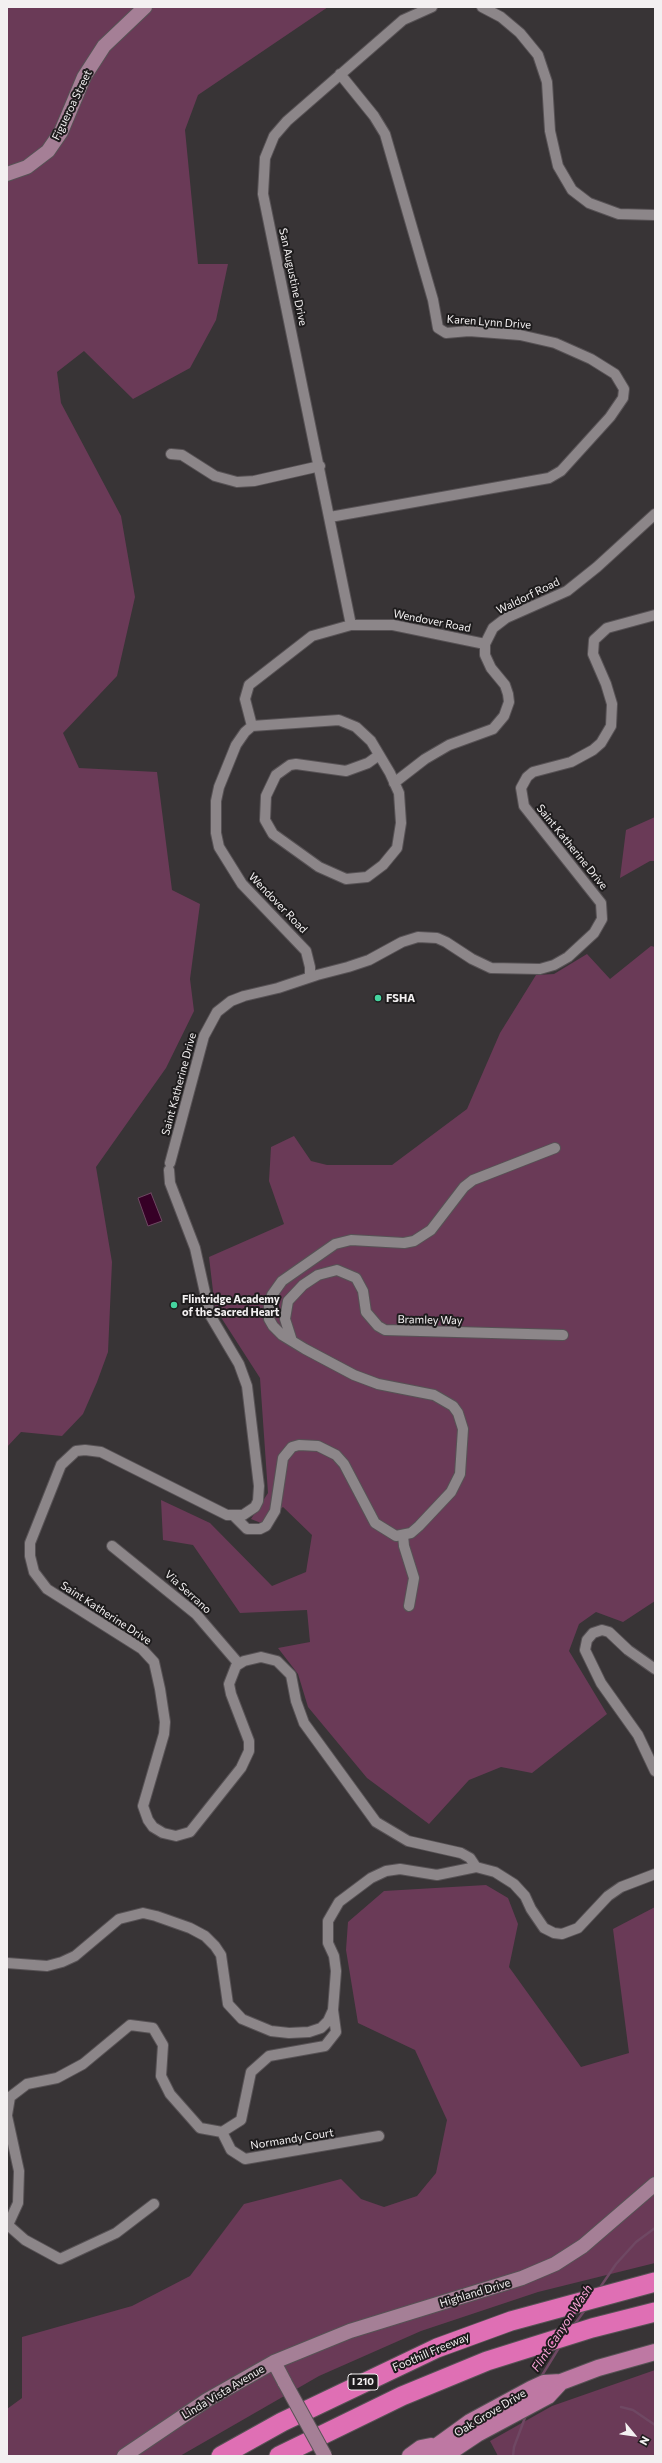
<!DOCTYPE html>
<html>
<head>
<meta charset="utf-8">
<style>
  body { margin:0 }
  #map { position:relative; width:662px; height:2463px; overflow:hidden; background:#383436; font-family:Commissioner,sans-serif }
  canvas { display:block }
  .frame { position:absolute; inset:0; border:8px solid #f3f0f1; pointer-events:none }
  .north { position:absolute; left:614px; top:2415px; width:40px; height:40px; -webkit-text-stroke:3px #1e1c1d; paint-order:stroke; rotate:119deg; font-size:11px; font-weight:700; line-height:16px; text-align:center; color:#f3f0f1 }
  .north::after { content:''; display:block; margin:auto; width:14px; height:18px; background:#f3f0f1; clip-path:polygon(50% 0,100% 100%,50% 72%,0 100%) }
</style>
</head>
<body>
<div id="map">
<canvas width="662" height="2463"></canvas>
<div class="frame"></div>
<div class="north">N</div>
</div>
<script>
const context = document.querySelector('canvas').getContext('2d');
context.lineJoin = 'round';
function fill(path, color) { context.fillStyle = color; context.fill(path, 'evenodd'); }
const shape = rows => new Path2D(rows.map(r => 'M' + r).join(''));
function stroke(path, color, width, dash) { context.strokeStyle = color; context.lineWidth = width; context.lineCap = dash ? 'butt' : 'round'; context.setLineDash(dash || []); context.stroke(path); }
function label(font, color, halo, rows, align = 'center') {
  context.font = font + ' Commissioner,sans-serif'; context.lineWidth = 4; context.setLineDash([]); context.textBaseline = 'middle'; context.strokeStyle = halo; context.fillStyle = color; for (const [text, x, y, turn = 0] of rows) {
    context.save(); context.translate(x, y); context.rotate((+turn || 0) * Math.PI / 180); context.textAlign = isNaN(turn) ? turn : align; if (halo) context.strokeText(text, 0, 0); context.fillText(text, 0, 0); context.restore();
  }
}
const green = shape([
  [7,7,328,7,198,95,185,130,198,264,228,264,216,320,190,368,133,399,84,351,57,372,61,403,121,516,135,597,117,676,63,733,79,768,157,772,172,890,200,904,190,979,194,1011,166,1068,96,1167,112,1262,108,1352,97,1382,83,1414,62,1436,21,1432,7,1447],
  [655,817,655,861,650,861,620,878,626,830],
  [651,946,655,947,655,1601,623,1622,596,1612,579,1624,569,1651,607,1714,532,1773,501,1767,469,1780,429,1824,367,1778,308,1707,298,1674,278,1648,310,1642,307,1610,240,1613,193,1545,163,1540,161,1500,210,1523,272,1586,306,1572,312,1535,283,1507,261,1523,251,1519,268,1493,260,1378,215,1308,209,1257,284,1224,269,1181,271,1147,294,1136,311,1161,327,1165,392,1165,467,1109,500,1033,536,975,554,974,587,954,610,979],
  [486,1885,508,1898,518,1924,509,1967,581,2067,629,2053,613,1929,655,1907,655,2263,538,2292,421,2331,319,2376,180,2456,7,2456,7,2409,22,2398,22,2337,132,2306,190,2276,244,2204,341,2179,361,2199,384,2207,417,2196,436,2173,447,2120,415,2050,358,2023,346,1950,348,1922,384,1891],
  [655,2370,655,2456,498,2456,490,2441,552,2406]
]);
const water = shape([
  [151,1193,162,1221,148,1226,138,1198,151,1193]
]);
const stream = shape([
  [599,2289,616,2264,636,2242,655,2228],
  [574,2325,585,2310],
  [541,2377,560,2346],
  [621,2407,633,2410,655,2425],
  [513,2456,514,2447,526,2415]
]);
const street = shape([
  [482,7,501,17,520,33,538,55,547,82,550,131,558,166,572,190,589,203,619,214,655,215],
  [171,454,182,455,215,476,237,482,254,481,320,466],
  [330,517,549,478,561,471,610,417,623,398,624,389,615,374,591,359,555,343,520,335,469,331,446,333,438,328,433,300,385,134,374,116,340,74],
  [351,625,263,194,265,158,274,136,287,121,403,20,432,7],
  [252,726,339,720,356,727,371,741,390,773,399,793,401,823,397,848,383,865,367,877,346,879,319,867,273,834,265,820,266,796,276,775,290,765,296,764,346,771,368,763,379,755],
  [394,783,425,759,449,745,493,729,504,716,509,702,508,694,505,685,491,668,485,655,485,644,493,628,506,618,567,591,597,567,655,514],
  [310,977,310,967,306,951,242,884,219,847,216,833,216,801,219,787,236,745,245,732,252,726,245,699,249,685,312,636,351,625,393,625,485,644],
  [170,1163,204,1036,217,1012,231,1001,244,996,278,988,317,975,348,967,369,960,402,942,418,937,437,938,446,942,472,959,491,968,540,969,554,965,568,957,594,933,602,919,601,903,524,806,521,788,527,777,533,772,571,762,593,750,601,743,611,726,612,704,606,684,593,654,594,640,607,628,655,615],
  [169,1170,170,1183,195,1248,210,1315,239,1364,247,1386,259,1486,258,1501,255,1507,243,1515,227,1515,101,1452,85,1450,76,1451,61,1465,30,1543,30,1556,34,1572,47,1589,142,1649,154,1662,160,1689,165,1722,164,1734,143,1806,148,1820,153,1827,163,1833,176,1836,190,1832,241,1768,249,1751,249,1741,231,1694,229,1684,236,1666,244,1661,261,1657,277,1661,291,1675,296,1701,304,1723,376,1822,408,1841,461,1853,470,1858,476,1867],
  [292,1341,285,1319,288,1301,303,1285,318,1275,337,1270,356,1278,363,1291,366,1312,378,1326,385,1330,563,1335],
  [234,1516,247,1529,260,1529,266,1526,275,1511,283,1458,292,1447,299,1445,318,1446,336,1455,344,1464,375,1523,396,1536,411,1533,419,1526,451,1492,460,1474,463,1429,458,1413,453,1406,434,1395,378,1384,354,1375,305,1349,282,1335,273,1326,269,1319,269,1304,272,1295,282,1281,335,1244,351,1240,404,1243,414,1241,431,1230,464,1187,473,1180,555,1148],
  [403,1535,404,1546,414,1578,409,1606],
  [112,1546,196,1614,239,1664],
  [655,1669,628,1650,609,1632,602,1630,593,1633,587,1640,585,1650,601,1683,638,1735,655,1771],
  [7,1963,47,1966,62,1962,75,1956,119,1919,143,1913,156,1916,190,1928,205,1936,215,1946,221,1955,228,2004,242,2019,271,2031,289,2033,309,2032,321,2028,328,2021,333,2010,336,1971,334,1956,328,1943,328,1921,339,1902,371,1878,386,1871,400,1869,437,1875,476,1867,495,1872,514,1884,525,1896,531,1909,544,1928,554,1933,562,1934,578,1928,608,1896,621,1887,655,1874],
  [7,2115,10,2097,27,2084,57,2078,83,2064,130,2025,153,2028,163,2045,161,2076,170,2094,200,2128,222,2132,241,2120,251,2072,269,2056,325,2046,336,2032,333,2010],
  [7,2116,19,2171,18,2203,7,2227],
  [222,2132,231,2150,245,2159,379,2136],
  [9,2226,25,2240,60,2259,116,2233,154,2204]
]);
const secondary = shape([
  [7,174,27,167,48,151,61,132,84,77,104,46,145,7],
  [274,2362,285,2383],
  [124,2456,207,2400,274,2362,350,2331,522,2278,555,2264,583,2246,655,2184]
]);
const primary = shape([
  [410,2456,421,2448,431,2446],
  [423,2456,470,2422,531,2389,544,2383,561,2382,598,2368,655,2352],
  [444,2456,477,2434,548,2396,561,2382]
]);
const highway = shape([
  [221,2456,282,2422,437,2348,511,2321,655,2282],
  [279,2456,402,2396,487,2361,592,2328,655,2312]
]);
const secondaryBridge = shape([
  [285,2383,325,2456]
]);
const markers = [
  [378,998,4,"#45d49f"],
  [174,1305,4,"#45d49f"]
];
const shields = [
  [363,2382,30]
];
const shieldNames = [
  ["I 210",363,2382]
];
const streetNames = [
  ["Figueroa Street",72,105,-64],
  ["San Augustine Drive",293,277,78],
  ["Karen Lynn Drive",489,322,4],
  ["Waldorf Road",528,596,-26],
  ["Wendover Road",432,621,11],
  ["Saint Katherine Drive",572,847,51],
  ["Wendover Road",278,903,46],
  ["Saint Katherine Drive",179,1084,-75],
  ["Bramley Way",430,1320,1],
  ["Via Serrano",188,1592,42],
  ["Saint Katherine Drive",106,1613,33],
  ["Normandy Court",292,2139,-9],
  ["Highland Drive",475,2293,-17],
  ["Foothill Freeway",431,2352,-23],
  ["Linda Vista Avenue",223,2392,-31],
  ["Oak Grove Drive",490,2413,-31]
];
const poiNames = [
  ["FSHA",386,998],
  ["Flintridge Academy",182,1299],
  ["of the Sacred Heart",182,1312]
];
const waterNames = [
  ["Flint Canyon Wash",562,2328,-57]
];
fill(green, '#6a3a57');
fill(water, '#360026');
stroke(water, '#6f4863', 1);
stroke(stream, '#6f4863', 2.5);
stroke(street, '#575255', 12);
stroke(secondary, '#575255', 16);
stroke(primary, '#575255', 18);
stroke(highway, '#575255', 21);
stroke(street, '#8c8689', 10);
stroke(secondary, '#a57f96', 14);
stroke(primary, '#be78a3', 16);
stroke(highway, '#df6fb4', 19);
stroke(secondaryBridge, '#575255', 16, []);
stroke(secondaryBridge, '#a57f96', 14);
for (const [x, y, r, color] of markers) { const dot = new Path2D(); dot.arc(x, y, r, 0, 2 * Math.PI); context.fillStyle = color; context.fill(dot); stroke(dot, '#1e1c1d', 1.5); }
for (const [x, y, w] of shields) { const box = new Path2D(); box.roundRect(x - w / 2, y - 8, w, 16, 3); context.fillStyle = '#1e1c1d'; context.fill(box); stroke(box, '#f3f0f1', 1); }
label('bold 10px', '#f3f0f1', null, shieldNames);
label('11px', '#f3f0f1', '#1e1c1d', streetNames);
label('bold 11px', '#f3f0f1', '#1e1c1d', poiNames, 'left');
label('italic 12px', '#fca6d9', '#1e1c1d', waterNames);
</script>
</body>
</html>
